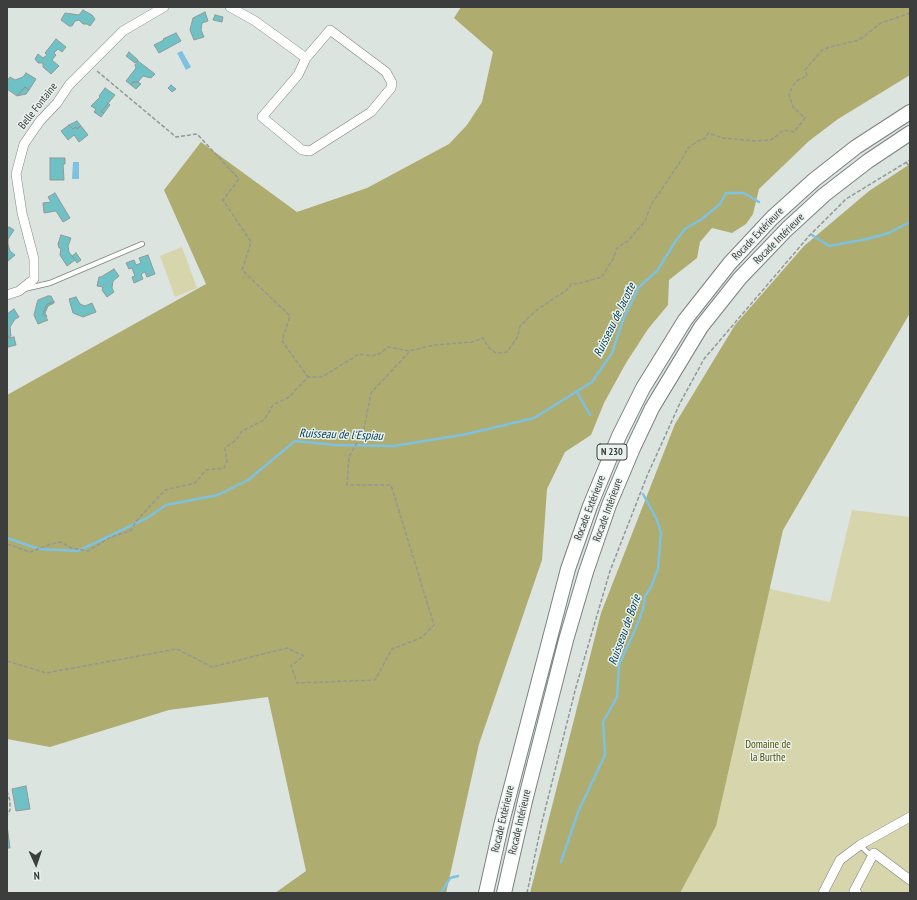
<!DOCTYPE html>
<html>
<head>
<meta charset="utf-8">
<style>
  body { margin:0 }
  #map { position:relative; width:917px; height:900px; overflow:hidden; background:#dce4e0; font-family:"PT Sans Narrow",sans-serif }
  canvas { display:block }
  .frame { position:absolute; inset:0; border:8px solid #3b3e3c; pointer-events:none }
  .north { position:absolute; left:16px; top:844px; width:40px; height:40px; -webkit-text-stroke:3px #e9f1ee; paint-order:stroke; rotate:177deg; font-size:11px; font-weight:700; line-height:16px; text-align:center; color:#3b3e3c }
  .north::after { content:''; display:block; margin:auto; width:14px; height:18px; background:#3b3e3c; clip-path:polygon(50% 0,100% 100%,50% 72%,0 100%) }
</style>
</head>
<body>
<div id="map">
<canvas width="917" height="900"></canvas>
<div class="frame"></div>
<div class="north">N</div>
</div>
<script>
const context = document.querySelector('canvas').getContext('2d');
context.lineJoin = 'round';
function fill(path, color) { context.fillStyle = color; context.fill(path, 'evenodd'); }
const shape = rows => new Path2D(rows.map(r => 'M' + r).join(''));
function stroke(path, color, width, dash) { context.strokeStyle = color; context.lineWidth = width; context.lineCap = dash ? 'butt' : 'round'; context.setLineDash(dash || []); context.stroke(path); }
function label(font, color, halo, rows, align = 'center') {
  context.font = font + ' "PT Sans Narrow",sans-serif'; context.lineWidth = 3; context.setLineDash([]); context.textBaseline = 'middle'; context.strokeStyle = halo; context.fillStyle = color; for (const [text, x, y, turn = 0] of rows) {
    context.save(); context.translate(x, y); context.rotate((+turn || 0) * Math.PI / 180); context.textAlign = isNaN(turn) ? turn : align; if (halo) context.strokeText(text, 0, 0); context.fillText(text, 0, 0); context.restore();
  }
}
const green = shape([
  [182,247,197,288,175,297,160,256],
  [852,510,910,517,910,893,558,893,692,572,830,602]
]);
const forest = shape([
  [461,7,910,7,910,75,838,119,809,141,759,189,753,214,746,224,732,233,712,228,700,242,697,258,669,280,668,305,648,329,626,363,604,403,591,435,565,452,547,489,542,560,479,744,446,893,275,893,306,871,268,697,169,710,50,747,7,739,7,395,206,284,164,190,201,142,297,212,367,188,449,144,467,125,482,102,493,52,454,18],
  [910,164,910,313,783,530,716,826,680,893,530,893,601,613,675,424,735,325,804,246,869,191]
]);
const water = shape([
  [182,51,191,67,186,70,177,53],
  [73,162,79,162,79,179,72,179]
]);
const stream = shape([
  [812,235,829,246,867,239,889,233,910,222],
  [577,392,590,415],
  [7,538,39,549,78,551,147,518,166,505,218,495,248,480,295,441,335,445,394,446,467,434,534,418,592,382,612,353,623,320,639,287,657,271,675,242,685,229,702,219,720,204,726,193,744,193,759,202],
  [561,862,578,812,605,755,603,722,617,697,619,665,635,630,643,609,645,596,651,587,658,569,661,533,657,520,643,494],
  [441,893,450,878,458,876]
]);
const building = shape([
  [83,10,92,15,95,19,90,26,87,24,83,24,79,20,75,21,72,26,69,26,61,20,65,13,79,15,83,10],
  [205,12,208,21,202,23,201,30,204,37,194,40,190,30,193,18,205,12],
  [215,15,223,17,222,22,213,20,215,15],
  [176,33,181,41,159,53,154,45,164,40,163,39,176,33],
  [56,39,66,47,62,52,58,49,54,53,56,55,52,60,59,66,51,74,43,67,43,63,38,63,35,59,38,54,43,58,47,55,45,53,56,39],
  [129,52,138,60,135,63,126,56,129,52],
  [138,61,155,74,151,78,143,76,138,82,133,82,131,85,126,81,136,68,135,65,138,61],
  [26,73,36,79,29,90,25,87,17,96,7,89,7,81,10,77,15,80,23,77,26,73],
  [133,82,138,82,141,84,136,89,131,85,133,82],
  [171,85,176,89,172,92,168,88,171,85],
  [25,87,29,90,26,94,17,96,25,87],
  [105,88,115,95,101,112,104,113,101,117,94,112,96,109,91,106,100,97,99,96,105,88],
  [108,103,110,105,104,113,101,112,108,103],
  [77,121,81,126,77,129,76,127,73,129,69,125,77,121],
  [69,125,73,129,76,127,77,129,81,126,88,135,79,142,74,135,68,140,61,131,69,125],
  [50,158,65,158,65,164,63,164,64,180,50,180,50,158],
  [55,193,70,218,63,222,56,211,44,213,43,203,51,202,48,197,55,193],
  [9,227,14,230,8,239,8,244,10,251,15,255,7,262,7,229,9,227],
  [61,235,71,238,68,246,69,252,75,260,67,266,60,255,61,248,59,248,58,244,61,235],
  [76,253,81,260,77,263,72,256,76,253],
  [148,255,155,274,147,277,145,272,141,274,143,279,134,283,132,277,135,276,132,268,129,269,126,263,134,260,136,265,141,263,139,258,148,255],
  [114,269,119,276,113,281,112,288,114,292,107,297,102,290,103,287,97,286,99,277,101,277,114,269],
  [48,296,51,296,54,302,47,304,43,314,48,320,38,324,34,315,37,303,38,300,48,296],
  [76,297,80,304,85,306,92,303,96,312,83,317,73,313,69,299,76,297],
  [54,302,54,303,48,306,45,313,47,317,45,316,43,314,47,304,54,302],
  [14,309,19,317,15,319,10,327,11,336,7,337,7,314,14,309],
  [14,337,16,345,8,347,7,338,14,337],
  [26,786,30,809,16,811,12,789,26,786],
  [7,825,10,848,7,848,7,825]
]);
const path = shape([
  [97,71,176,137,197,134,239,179,223,200,251,242,242,270,290,316,282,341,308,377],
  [906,162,910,167],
  [7,544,30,552,48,545,60,542,72,548,88,551,111,537,130,531,138,519,165,490,195,483,206,470,224,468,227,461,225,448,236,440,242,431,264,420,273,405,289,397,308,377,322,377,359,354,372,356,381,353,388,347,409,351,434,345,472,342,483,338,489,348,496,353,507,352,518,336,520,326,538,309,567,290,572,283,577,284,602,277,613,259,617,248,628,241,645,221,651,205,682,159,688,148,698,141,706,138,708,133,723,138,756,141,771,140,784,130,794,132,805,118,793,107,789,95,792,87,798,80,807,76,805,70,823,49,859,40,881,23,910,13],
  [7,661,46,673,177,649,212,667,287,648,304,656,291,666,297,683,375,680,392,649,421,638,434,625,391,485,347,485,349,457,364,429,371,393,409,352],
  [7,791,10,801,10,810,7,816],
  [527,893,542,822,576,687,610,571,647,476,680,403,704,359,809,236,846,199,910,160]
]);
const service = shape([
  [24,289,50,283,142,244],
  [860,845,868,853,873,853]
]);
const minor = shape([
  [230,7,255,21,306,58],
  [330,30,386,72,392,83,391,88,371,112,310,151,302,150,262,117,298,75,306,58,330,30],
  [7,295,19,291,34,279,34,259,22,213,16,174,24,144,40,121,57,103,69,85,123,31,164,7],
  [823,893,840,860,860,845,910,817],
  [857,893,854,891,874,853,910,880]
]);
const trunk = shape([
  [486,893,501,826,568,569,590,506,619,436,643,388,685,320,730,263,772,218,814,180,856,147,910,112],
  [504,893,525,801,566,640,586,572,609,505,634,446,652,408,701,327,740,278,787,229,824,195,868,161,910,133]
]);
const shields = [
  [612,452,30]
];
const shieldNames = [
  ["N 230",612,452]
];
const streetNames = [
  ["Belle Fontaine",38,106,-52],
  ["Rocade Extérieure",758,234,-46],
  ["Rocade Intérieure",779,239,-45],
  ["Rocade Extérieure",590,508,-69],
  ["Rocade Intérieure",608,510,-70],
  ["Rocade Extérieure",503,819,-77],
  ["Rocade Intérieure",520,822,-77]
];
const parkNames = [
  ["Domaine de",768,745],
  ["la Burthe",768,758]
];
const waterNames = [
  ["Ruisseau de Jacotte",615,320,-64],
  ["Ruisseau de l'Espiau",341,435,2],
  ["Ruisseau de Borie",625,630,-70]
];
fill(green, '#d6d5ab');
fill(forest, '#aeac6f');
fill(water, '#7ec1e1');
stroke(stream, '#7ec1e1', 2.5);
fill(building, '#6ec1c4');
stroke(building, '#919999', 1);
stroke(service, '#7c827f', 6);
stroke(minor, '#7c827f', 10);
stroke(trunk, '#7c827f', 16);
stroke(path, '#929894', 1.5, [4, 2]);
stroke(service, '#fff', 4.5);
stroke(minor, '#fff', 9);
stroke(trunk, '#fff', 14);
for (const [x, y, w] of shields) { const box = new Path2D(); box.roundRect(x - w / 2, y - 8, w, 16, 3); context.fillStyle = '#e9f1ee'; context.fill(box); stroke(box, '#3b3e3c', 1); }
label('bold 10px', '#3b3e3c', null, shieldNames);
label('11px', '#3b3e3c', '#e9f1ee', streetNames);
label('11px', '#565206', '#e9f1ee', parkNames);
label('italic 12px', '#003a50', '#e9f1ee', waterNames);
</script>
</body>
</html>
